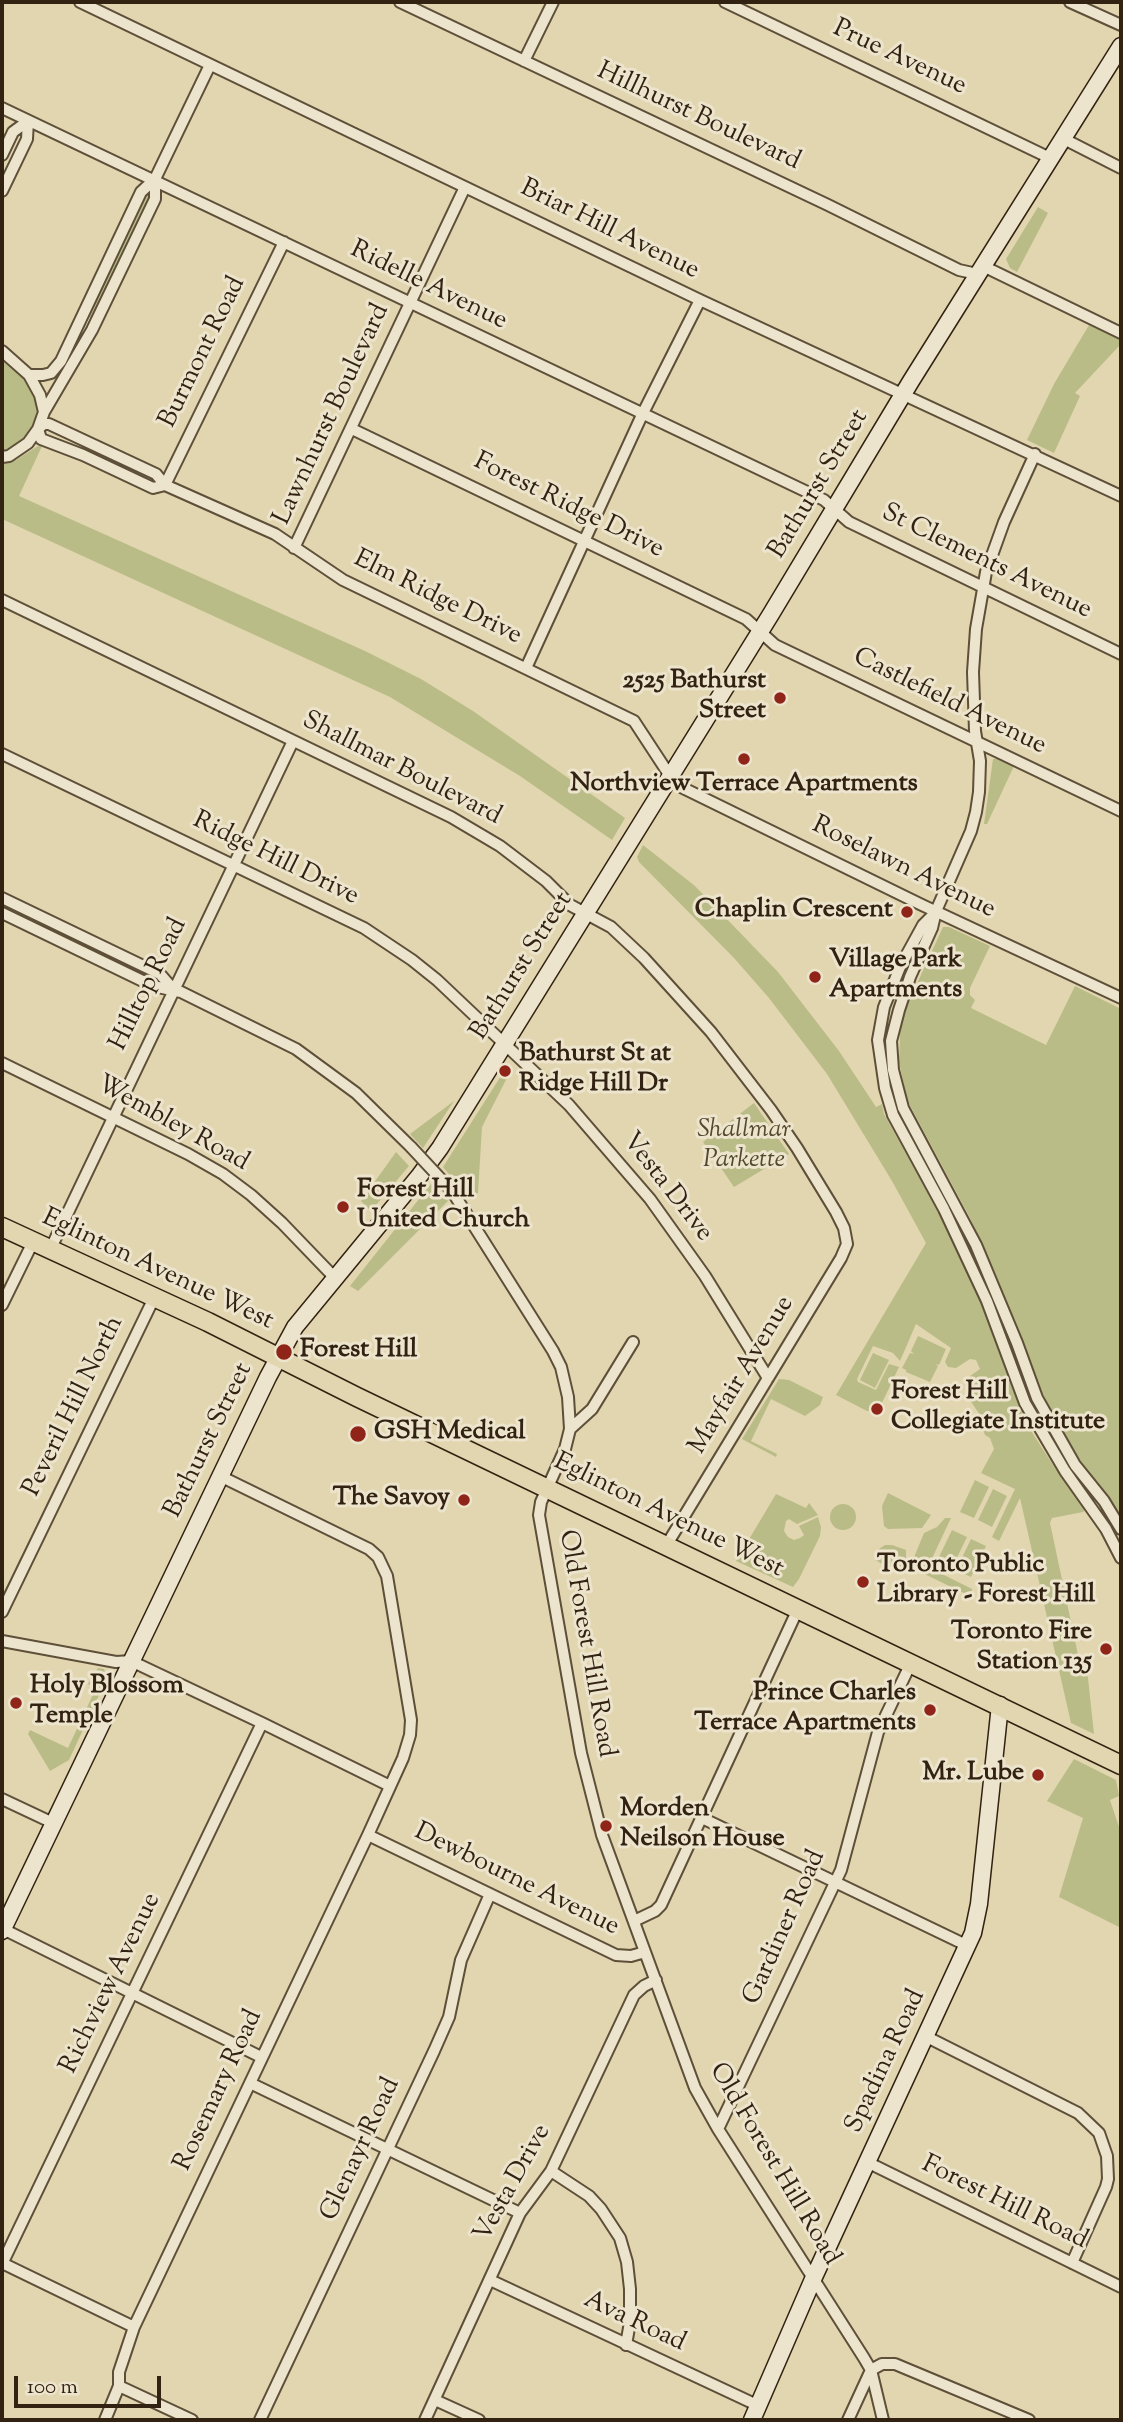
<!DOCTYPE html>
<html>
<head>
<meta charset="utf-8">
<style>
  body { margin:0 }
  #map { position:relative; width:1123px; height:2422px; overflow:hidden; background:#e2d6b0; font-family:"Sorts Mill Goudy",serif }
  canvas { display:block }
  .frame { position:absolute; inset:0; border:4px solid #322211; pointer-events:none }
  .scale { position:absolute; left:14px; top:2376px; width:147px; height:32px; box-sizing:border-box; border:4px solid #322211; border-top:0; padding-left:9px; font-size:21px; line-height:24px; white-space:nowrap; color:#322211; -webkit-text-stroke:5px #ece4cc; paint-order:stroke }
</style>
</head>
<body>
<div id="map">
<canvas width="1123" height="2422"></canvas>
<div class="frame"></div>
<div class="scale">100 m</div>
</div>
<script>
const context = document.querySelector('canvas').getContext('2d');
context.lineJoin = 'round';
function fill(path, color) { context.fillStyle = color; context.fill(path, 'evenodd'); }
const shape = rows => new Path2D(rows.map(r => 'M' + r).join(''));
function stroke(path, color, width, dash) { context.strokeStyle = color; context.lineWidth = width; context.lineCap = dash ? 'butt' : 'round'; context.setLineDash(dash || []); context.stroke(path); }
function label(font, color, halo, rows, align = 'center') {
  context.font = font + ' "Sorts Mill Goudy",serif'; context.lineWidth = 6; context.setLineDash([]); context.textBaseline = 'middle'; context.strokeStyle = halo; context.fillStyle = color; for (const [text, x, y, turn = 0] of rows) {
    context.save(); context.translate(x, y); context.rotate((+turn || 0) * Math.PI / 180); context.textAlign = isNaN(turn) ? turn : align; if (halo) context.strokeText(text, 0, 0); context.fillText(text, 0, 0); context.restore();
  }
}
const green = shape([
  [145,195,148,195,149,200,92,318,90,318,88,315],
  [1038,207,1048,213,1017,272,1010,268,1006,259],
  [1089,325,1121,340,1121,344,1075,393,1080,396,1054,453,1027,440,1054,384],
  [2,357,27,379,35,397,37,412,33,427,26,438,12,448,2,451],
  [38,446,42,446,19,496,365,651,421,679,473,711,625,818,612,840,520,776,390,697,2,519,2,464,16,460],
  [993,759,1000,759,1014,766,987,824,984,824],
  [643,845,695,886,778,972,839,1051,876,1107,882,1104,884,1114,936,1207,984,1310,1018,1404,1033,1434,1057,1471,1086,1509,1083,1512,1052,1518,1050,1523,1081,1669,1087,1669,1094,1734,1071,1723,1020,1498,999,1541,992,1537,1015,1489,981,1473,994,1449,990,1438,985,1435,982,1427,982,1418,970,1400,970,1376,980,1369,976,1360,970,1359,956,1368,948,1367,945,1362,951,1348,916,1324,900,1361,893,1353,873,1346,857,1379,858,1382,876,1390,889,1364,899,1367,881,1405,873,1411,867,1411,836,1395,926,1243,892,1181,827,1074,769,998,734,958,639,862,637,857],
  [943,927,949,927,990,946,970,988,970,995,975,1000,971,1008,1046,1045,1075,986,1121,1009,1121,1515,1075,1453,1057,1423,1042,1392,996,1275,970,1218,907,1100,899,1062,900,1032,903,1014],
  [506,1068,511,1070,482,1127,478,1193,470,1200,443,1167],
  [454,1101,423,1148,410,1134],
  [754,1103,789,1154,734,1187,703,1142],
  [396,1152,409,1166,371,1211,361,1201],
  [431,1184,448,1201,358,1291,350,1286],
  [918,1336,946,1349,939,1365,935,1364,938,1366,930,1382,906,1372,906,1370,902,1368,910,1353,914,1354,911,1351],
  [873,1353,889,1360,875,1388,860,1380],
  [779,1379,789,1380,823,1397,820,1405,805,1416,771,1399,751,1441,777,1454,776,1457,742,1439],
  [975,1480,989,1487,974,1518,960,1512],
  [993,1489,1007,1496,992,1527,978,1520],
  [888,1493,931,1515,922,1528,888,1529,884,1526,882,1506],
  [776,1494,806,1508,809,1503,818,1515,797,1524,789,1519,786,1521,784,1531,788,1537,794,1540,800,1538,804,1535,799,1526,818,1517,821,1527,820,1536,799,1579,793,1587,736,1561],
  '830 1517a13 13 0 1 1 26 0a13 13 0 1 1-26 0Z',
  [945,1518,951,1518,928,1567,972,1589,972,1597,910,1567,924,1533,937,1527],
  [952,1530,967,1537,952,1568,937,1561],
  [971,1539,986,1546,971,1577,956,1570],
  [885,1545,892,1545,906,1550,906,1558,900,1573,875,1560,879,1549],
  [98,1668,104,1669,107,1678,69,1760,50,1771,28,1734,30,1730,68,1748,96,1688,88,1684],
  [1074,1759,1116,1780,1119,1796,1110,1800,1121,1833,1121,1928,1059,1897,1083,1818,1047,1801]
]);
const street = shape([
  [80,2,700,300,1121,496],
  [400,2,828,205,959,270,977,274],
  [725,2,1052,159],
  [1070,2,1121,25],
  [524,61,553,2],
  [2,108,824,500,849,522,1121,654],
  [1064,139,1121,168],
  [2,155,13,132,28,121],
  [2,191,27,139,28,121],
  [983,266,1121,333],
  [2,351,29,375,40,395,44,412,38,429,28,443,9,456,2,457],
  [29,375,43,375,51,373,61,361,141,192,155,179,210,65],
  [44,412,92,330,155,199,155,179],
  [38,429,44,424,49,424,156,474,165,485,275,534,343,580,634,721,670,776,681,787,922,905,1121,998],
  [38,429,41,439,83,455,153,488,165,485],
  [352,429,746,619,775,645,1121,811],
  [1035,454,1004,522,986,572,976,629,973,672,975,731,980,761,979,792,976,812,971,831,936,911,932,928,910,977,899,1010,891,1041,893,1070,903,1108,976,1245,1017,1343,1037,1398,1075,1465,1104,1501,1121,1529],
  [165,485,284,242],
  [294,548,465,187],
  [2,600,451,817,500,846,546,881,570,905,611,927,644,958,711,1032,771,1110,797,1148,836,1212,844,1228,847,1244,841,1258,666,1546],
  [526,668,642,415,700,300],
  [2,754,364,928,412,960,437,980,569,1105,650,1199,705,1276,768,1378],
  [2,898,160,974,173,989],
  [2,913,153,986,181,992,296,1049,356,1093,411,1147],
  [935,913,923,925,900,967,884,1007,878,1040,885,1088,893,1115,944,1209,987,1301,1025,1403,1065,1471,1106,1529,1121,1558],
  [2,1063,188,1154,223,1174,251,1195,282,1223,334,1277],
  [452,1191,553,1351,561,1367,568,1397,570,1429,565,1449,541,1502,539,1515,581,1753,602,1835,695,2088,718,2129,864,2358,871,2370,883,2420],
  [50,1250,293,741],
  [2,1305,33,1242],
  [570,1429,592,1409,633,1342],
  [2,1612,154,1298],
  [2,1641,116,1662,131,1661,262,1723,390,1786],
  [2,1799,53,1823],
  [702,1818,968,1946],
  [368,1835,616,1955,631,1956,645,1952],
  [634,1921,655,1911,661,1905,798,1609],
  [3,1929,261,2057],
  [927,2037,1078,2113,1099,2133,1107,2156,1108,2179,1106,2187,1072,2263],
  [250,2083,520,2213],
  [718,2129,841,1870,878,1732,911,1663],
  [867,2162,1121,2287],
  [551,2171,589,2196,601,2209,620,2238,627,2262,630,2289,630,2322,626,2345],
  [2,2263,134,2327],
  [2,2264,262,1723],
  [490,2280,759,2406],
  [119,2386,192,2420],
  [435,2400,479,2420],
  [105,2420,119,2386,119,2372,134,2327,368,1835,403,1758,410,1735,411,1720,387,1576,378,1557,369,1549,220,1476],
  [260,2420,434,2051,449,2017,461,1960,490,1894],
  [425,2420,520,2213,551,2171,634,1995,644,1986,656,1980],
  [848,2420,871,2370,882,2364,895,2364,1029,2420]
]);
const secondary = shape([
  [2,1931,268,1377,295,1327,420,1175,440,1148,771,614,911,381,1121,46],
  [752,2420,814,2277,973,1933,979,1904,1000,1705]
]);
const primary = shape([
  [2,1227,208,1322,357,1397,1121,1765]
]);
const streetBridge = shape([
  [411,1147,452,1191]
]);
const markers = [
  [780,698,7,"#8f2418"],
  [744,759,7,"#8f2418"],
  [907,912,7,"#8f2418"],
  [815,977,7,"#8f2418"],
  [505,1071,7,"#8f2418"],
  [343,1207,7,"#8f2418"],
  [284,1352,9,"#8f2418"],
  [877,1409,7,"#8f2418"],
  [358,1434,9,"#8f2418"],
  [464,1500,7,"#8f2418"],
  [863,1582,7,"#8f2418"],
  [1106,1649,7,"#8f2418"],
  [16,1703,7,"#8f2418"],
  [930,1710,7,"#8f2418"],
  [1038,1775,7,"#8f2418"],
  [606,1826,7,"#8f2418"]
];
const streetNames = [
  ["Prue Avenue",899,59,25],
  ["Hillhurst Boulevard",698,118,25],
  ["Briar Hill Avenue",609,231,26],
  ["Ridelle Avenue",428,287,26],
  ["Burmont Road",204,353,-64],
  ["Lawnhurst Boulevard",333,415,-65],
  ["Bathurst Street",820,485,-59],
  ["Forest Ridge Drive",568,507,26],
  ["St Clements Avenue",986,563,26],
  ["Elm Ridge Drive",437,599,26],
  ["Castlefield Avenue",949,703,26],
  ["Shallmar Boulevard",401,770,27],
  ["Ridge Hill Drive",275,860,26],
  ["Roselawn Avenue",903,869,26],
  ["Bathurst Street",523,967,-58],
  ["Hilltop Road",150,985,-64],
  ["Wembley Road",172,1125,29],
  ["Vesta Drive",666,1188,52],
  ["Eglinton Avenue West",157,1271,25],
  ["Mayfair Avenue",743,1376,-59],
  ["Peveril Hill North",75,1407,-64],
  ["Bathurst Street",210,1441,-64],
  ["Eglinton Avenue West",668,1517,26],
  ["Old Forest Hill Road",585,1644,80],
  ["Dewbourne Avenue",516,1881,26],
  ["Gardiner Road",786,1928,-66],
  ["Richview Avenue",112,1984,-64],
  ["Spadina Road",887,2062,-65],
  ["Rosemary Road",220,2091,-65],
  ["Glenayr Road",362,2150,-65],
  ["Old Forest Hill Road",773,2165,59],
  ["Vesta Drive",514,2184,-61],
  ["Forest Hill Road",1004,2204,26],
  ["Ava Road",634,2323,25]
];
const poiNames = [
  ["2525 Bathurst",766,683,"right"],
  ["Street",766,713,"right"],
  ["Northview Terrace Apartments",744,786,"center"],
  ["Chaplin Crescent",893,912,"right"],
  ["Village Park",829,962],
  ["Apartments",829,992],
  ["Bathurst St at",519,1056],
  ["Ridge Hill Dr",519,1086],
  ["Forest Hill",357,1192],
  ["United Church",357,1222],
  ["Forest Hill",300,1352],
  ["Forest Hill",891,1394],
  ["Collegiate Institute",891,1424],
  ["GSH Medical",374,1434],
  ["The Savoy",450,1500,"right"],
  ["Toronto Public",877,1567],
  ["Library - Forest Hill",877,1597],
  ["Toronto Fire",1092,1634,"right"],
  ["Station 135",1092,1664,"right"],
  ["Holy Blossom",30,1688],
  ["Temple",30,1718],
  ["Prince Charles",916,1695,"right"],
  ["Terrace Apartments",916,1725,"right"],
  ["Mr. Lube",1024,1775,"right"],
  ["Morden",620,1811],
  ["Neilson House",620,1841]
];
const parkNames = [
  ["Shallmar",744,1132],
  ["Parkette",744,1162]
];
fill(green, '#babc87');
stroke(street, '#5e4f39', 14);
stroke(secondary, '#322211', 19);
stroke(primary, '#322211', 21);
stroke(street, '#ece4cc', 10);
stroke(secondary, '#ece4cc', 16);
stroke(primary, '#e2d6b0', 18);
stroke(streetBridge, '#5e4f39', 14, []);
stroke(streetBridge, '#ece4cc', 10);
for (const [x, y, r, color] of markers) { const dot = new Path2D(); dot.arc(x, y, r, 0, 2 * Math.PI); context.fillStyle = color; context.fill(dot); stroke(dot, '#ece4cc', 2.5); }
label('26px', '#322211', '#ece4cc', streetNames);
label('bold 26px', '#322211', '#ece4cc', poiNames, 'left');
label('italic 26px', '#54482e', '#ece4cc', parkNames);
</script>
</body>
</html>
